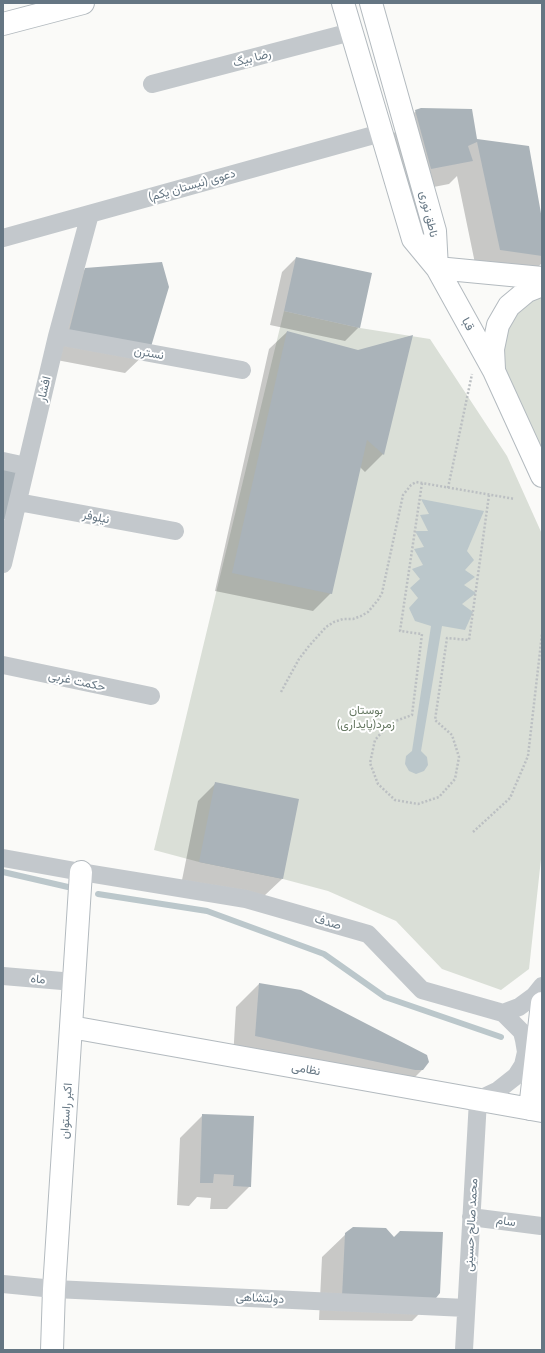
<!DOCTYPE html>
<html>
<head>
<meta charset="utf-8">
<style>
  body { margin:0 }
  #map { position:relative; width:545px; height:1353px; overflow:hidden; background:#fafaf8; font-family:Lato,sans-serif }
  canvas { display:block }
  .frame { position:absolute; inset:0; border:4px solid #657683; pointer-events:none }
</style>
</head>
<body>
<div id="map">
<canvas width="545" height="1353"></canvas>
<div class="frame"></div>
</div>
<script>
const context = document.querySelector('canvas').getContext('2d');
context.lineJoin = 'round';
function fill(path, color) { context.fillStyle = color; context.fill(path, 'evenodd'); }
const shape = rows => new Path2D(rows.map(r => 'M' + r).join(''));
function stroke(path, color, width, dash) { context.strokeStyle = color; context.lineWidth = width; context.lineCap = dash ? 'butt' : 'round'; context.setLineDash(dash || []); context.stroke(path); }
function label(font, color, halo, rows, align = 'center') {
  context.font = font + ' Lato,Vazirmatn,sans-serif'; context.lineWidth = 4; context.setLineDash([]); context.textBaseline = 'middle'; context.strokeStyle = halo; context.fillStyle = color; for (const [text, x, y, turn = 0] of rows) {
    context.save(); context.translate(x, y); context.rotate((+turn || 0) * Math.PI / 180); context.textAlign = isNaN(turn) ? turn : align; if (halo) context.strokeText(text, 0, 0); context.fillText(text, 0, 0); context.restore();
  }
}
const green = shape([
  [542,294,542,460,501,373,502,349,511,315],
  [284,311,360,328,430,339,507,456,542,534,542,850,529,969,501,990,442,969,396,921,328,891,283,879,199,862,154,850]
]);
const water = shape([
  [421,499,484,511,467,551,474,560,465,570,475,577,464,585,476,593,462,604,473,612,465,630,442,626,421,751,427,757,428,765,424,771,416,774,409,771,405,764,406,756,412,751,431,626,415,621,409,608,418,598,410,588,420,579,412,569,423,565,414,549,424,547,415,531,428,531,420,515,429,514]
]);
const shadow = shape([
  [416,111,476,140,542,224,542,263,525,280,477,273,457,176,449,184,408,192,393,134],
  [296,258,359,327,345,341,270,325,282,272],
  [85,269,149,350,125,373,46,358,62,292],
  [287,332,358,351,411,336,383,454,365,472,360,467,331,593,313,611,215,591,269,349],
  [216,783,282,879,264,896,182,880,198,801],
  [259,984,300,991,422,1070,399,1093,233,1059,236,1007],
  [203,1115,250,1186,227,1209,210,1209,211,1198,197,1197,189,1206,177,1205,180,1138],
  [346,1234,435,1298,412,1321,319,1320,322,1257]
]);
const stream = shape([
  [3,872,68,887],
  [98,894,207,911,324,954,385,997,501,1037]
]);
const building = shape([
  [421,108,472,109,477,139,529,146,542,219,542,256,500,250,477,142,468,146,473,161,431,169,415,110],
  [296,257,372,273,360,328,284,311],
  [162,262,169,287,150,350,68,335,85,268],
  [287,331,358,350,413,335,384,455,367,440,332,594,232,573],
  [3,466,19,470,8,520,3,519],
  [215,782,299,799,283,879,199,862],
  [259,983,301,990,427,1055,429,1062,423,1070,415,1070,255,1036],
  [202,1114,254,1116,251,1187,233,1186,234,1175,214,1174,213,1183,200,1183],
  [353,1227,386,1228,394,1237,400,1231,443,1232,440,1293,436,1298,342,1297,345,1233]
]);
const path = shape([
  [422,483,400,631,422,634,412,715,390,723,375,740,370,763,378,784,395,800,418,804,439,797,455,779,459,757,452,735,435,720,447,638,469,640,489,495],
  [448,488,472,374],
  [281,692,299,659,309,646,326,627,334,622,343,619,353,619,361,616,368,612,378,600,382,593,403,495,411,485,416,482,515,499],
  [473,832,510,798,528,756,542,634]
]);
const street = shape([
  [152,84,351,32],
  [3,238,381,133],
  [57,336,242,370],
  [3,461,26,466],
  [18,502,175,531],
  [3,564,57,336,90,214],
  [3,665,151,696],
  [3,858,81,872,246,899,368,934,422,990,503,1013,519,1007,534,996,542,986],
  [3,976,74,982],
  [471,1217,541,1226],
  [3,1284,54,1289,466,1308],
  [464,1350,478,1100,497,1091,516,1076,523,1065,526,1052,524,1040,522,1032,503,1013]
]);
const secondary = shape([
  [343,3,413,239,437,268,494,371,542,476],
  [371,3,435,231,437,268],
  [3,24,83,3],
  [437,268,542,278],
  [494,369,493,349,498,325,509,306,527,291,542,285],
  [71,1027,542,1111],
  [530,1109,542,1003],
  [52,1350,54,1289,81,872]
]);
const streetNames = [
  ["رضا بیگ",252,58,-15],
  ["دعوی (نیستان یکم)",192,185,-16],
  ["ناطق نوری",429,214,77],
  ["قبا",468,324,61],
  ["نسترن",149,353,10],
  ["افشار",44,389,-77],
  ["نیلوفر",96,517,11],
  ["حکمت غربی",77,681,12],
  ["صدف",328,922,16],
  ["ماه",38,979,5],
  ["نظامی",306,1069,10],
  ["اکبر راستوان",66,1111,-86],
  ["سام",506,1221,8],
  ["محمد صالح حسینی",471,1225,-87],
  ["دولتشاهی",260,1298,3]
];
const parkNames = [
  ["بوستان",366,710],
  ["زمرد(پایداری)",366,724]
];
fill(green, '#dadfd7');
fill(water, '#bbc7cb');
fill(shadow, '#0003');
stroke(stream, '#bbc7cb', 6);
fill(building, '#aab3b9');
stroke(secondary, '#b3babf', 24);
stroke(path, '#bbbfc2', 2.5, [2, 2]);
stroke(street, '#c3c8cc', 18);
stroke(secondary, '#fff', 22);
label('12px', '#657683', '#fff', streetNames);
label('12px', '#687a64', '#fff', parkNames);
</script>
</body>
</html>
